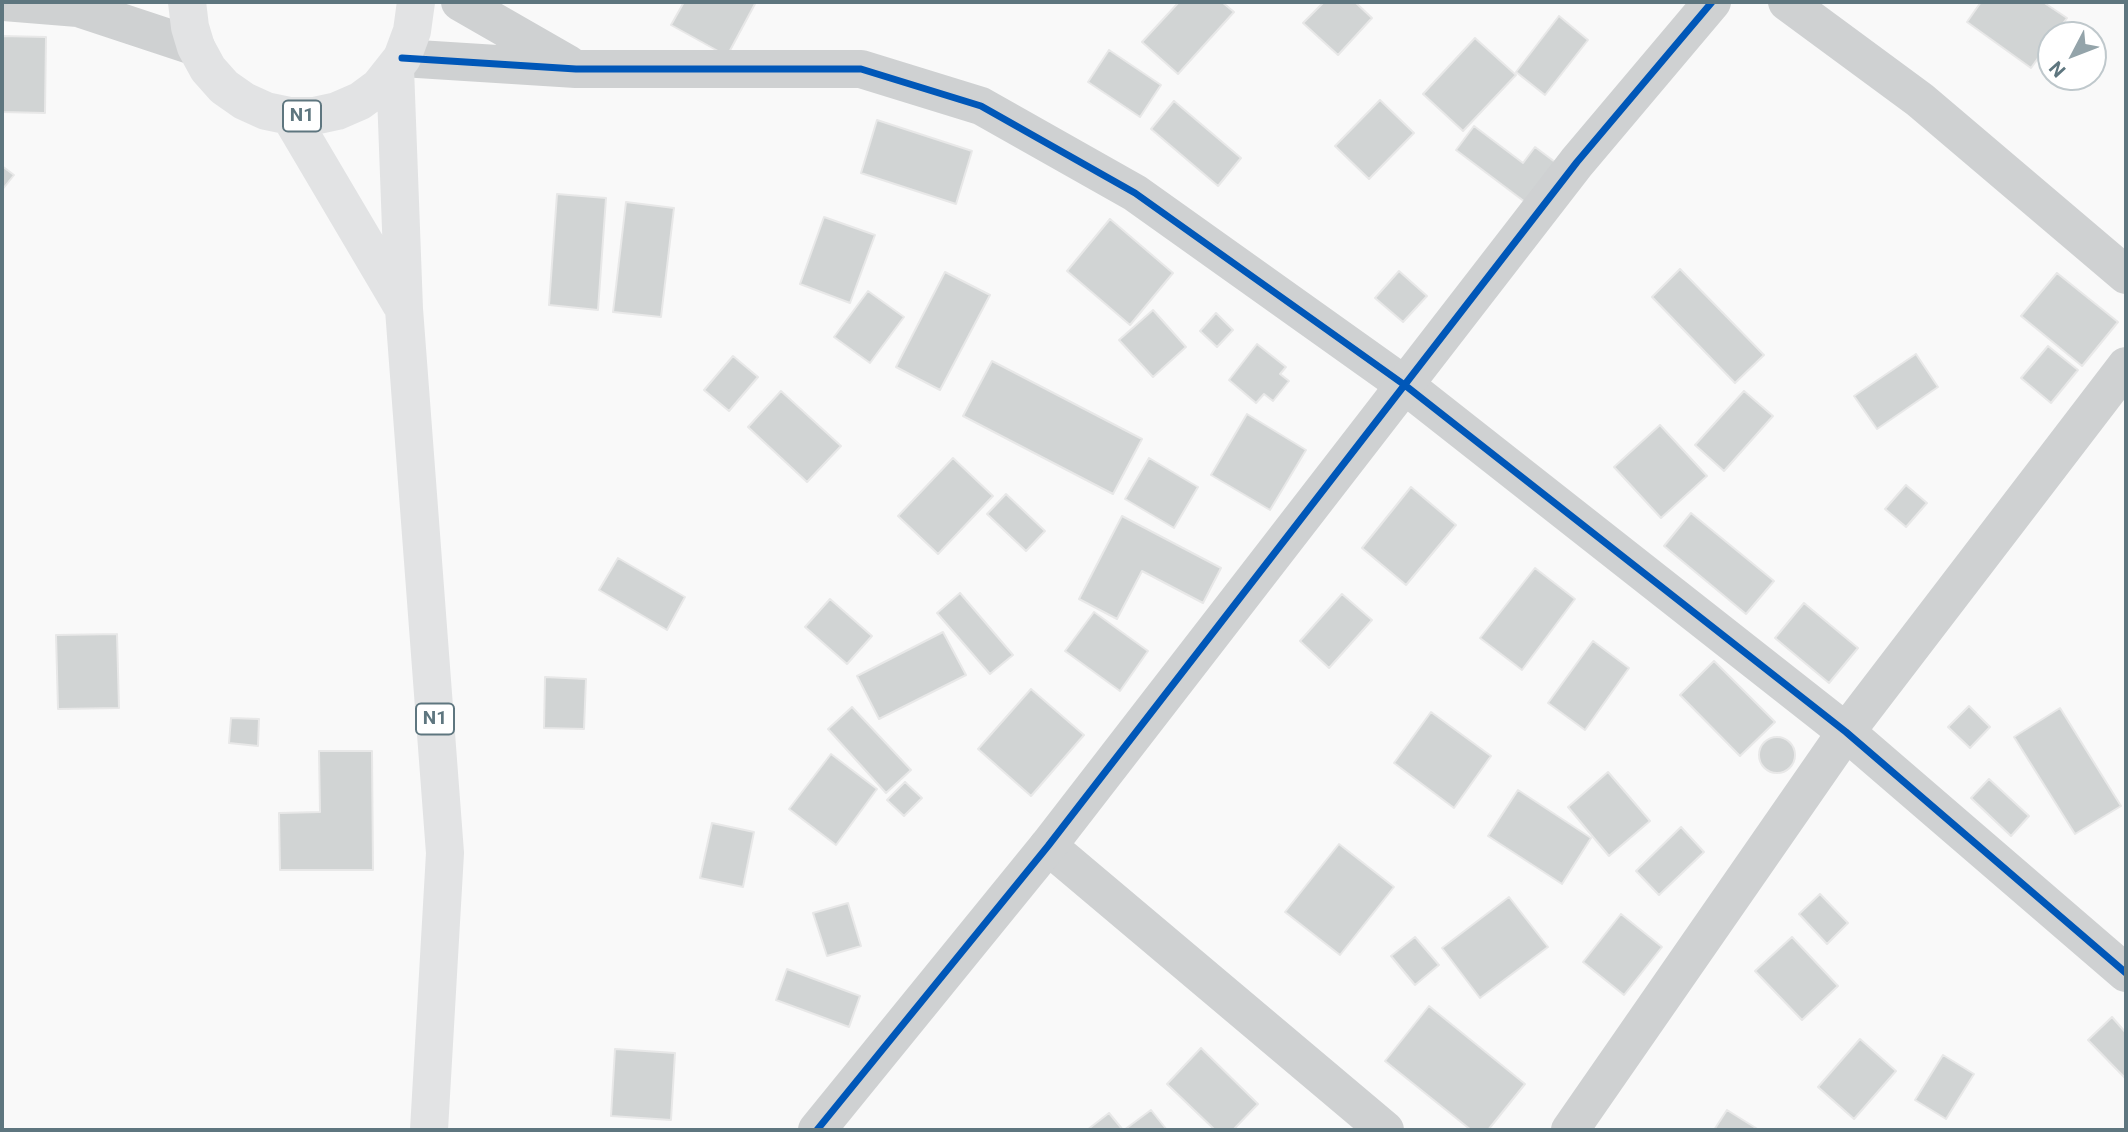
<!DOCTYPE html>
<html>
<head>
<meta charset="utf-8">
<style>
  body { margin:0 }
  #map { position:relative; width:2128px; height:1132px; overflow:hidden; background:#f9f9f9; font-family:Roboto,sans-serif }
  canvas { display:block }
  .frame { position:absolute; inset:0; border:4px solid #5e767f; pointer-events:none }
  .north { position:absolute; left:2037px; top:21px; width:70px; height:70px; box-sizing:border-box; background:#fff; border:2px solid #bfc8cc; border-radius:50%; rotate:228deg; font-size:19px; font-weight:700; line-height:28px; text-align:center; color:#5e767f }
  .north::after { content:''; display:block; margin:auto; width:24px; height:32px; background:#94a4aa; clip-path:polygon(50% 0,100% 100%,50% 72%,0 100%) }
</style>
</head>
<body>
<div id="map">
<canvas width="2128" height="1132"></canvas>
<div class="frame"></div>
<div class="north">N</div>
</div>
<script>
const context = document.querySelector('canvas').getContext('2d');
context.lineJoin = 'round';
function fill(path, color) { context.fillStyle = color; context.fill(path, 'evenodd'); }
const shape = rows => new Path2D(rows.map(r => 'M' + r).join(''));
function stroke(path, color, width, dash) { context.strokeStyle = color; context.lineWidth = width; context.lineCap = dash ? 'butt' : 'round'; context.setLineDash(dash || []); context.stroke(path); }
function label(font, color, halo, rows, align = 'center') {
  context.font = font + ' Roboto,sans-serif'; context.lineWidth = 7; context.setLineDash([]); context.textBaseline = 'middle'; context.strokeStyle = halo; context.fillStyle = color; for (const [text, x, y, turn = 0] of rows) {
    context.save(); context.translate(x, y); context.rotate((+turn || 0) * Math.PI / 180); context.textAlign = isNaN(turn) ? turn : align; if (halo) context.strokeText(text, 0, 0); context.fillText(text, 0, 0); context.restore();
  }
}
const building = shape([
  [684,2,756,2,727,56,671,25,684,2],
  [1179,2,1222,2,1234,12,1178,74,1142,42,1179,2],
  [1324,2,1355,2,1372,18,1338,55,1303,23,1324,2],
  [1981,2,2043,2,2067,18,2055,35,2051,35,2051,40,2031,68,1967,22,1981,2],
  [1559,16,1588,40,1545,95,1516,72,1559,16],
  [2,36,46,37,45,113,2,112,2,36],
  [1475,38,1516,75,1463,131,1423,94,1475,38],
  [1109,50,1161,85,1140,117,1088,82,1109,50],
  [1380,100,1414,133,1369,179,1335,146,1380,100],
  [1174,101,1241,158,1218,186,1151,129,1174,101],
  [877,120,972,151,956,204,861,173,877,120],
  [1474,126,1523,163,1535,147,1563,168,1533,208,1456,150,1474,126],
  [2,166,14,175,2,190,2,166],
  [557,194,606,198,598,310,549,305,557,194],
  [626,202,674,208,661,317,613,312,626,202],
  [824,217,875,235,850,303,800,284,824,217],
  [1110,219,1173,273,1130,325,1067,271,1110,219],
  [1680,269,1764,355,1735,383,1652,297,1680,269],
  [1399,271,1427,296,1403,322,1375,298,1399,271],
  [945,272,990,295,940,390,896,367,945,272],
  [2057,273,2118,322,2082,366,2021,316,2057,273],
  [868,291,904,317,870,363,834,337,868,291],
  [1153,310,1186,347,1153,377,1119,340,1153,310],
  [1216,313,1233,330,1217,347,1200,331,1216,313],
  [1257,344,1286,367,1280,374,1289,381,1273,401,1264,394,1256,403,1229,380,1257,344],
  [2048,346,2078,370,2051,403,2021,378,2048,346],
  [1916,354,1938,387,1877,429,1854,396,1916,354],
  [733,356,758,377,729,411,704,390,733,356],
  [992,361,1142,439,1113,494,963,416,992,361],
  [781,391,841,446,807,482,748,427,781,391],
  [1744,391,1773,416,1724,471,1695,445,1744,391],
  [1247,414,1306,450,1270,510,1211,475,1247,414],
  [1660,425,1707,476,1661,518,1614,467,1660,425],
  [953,458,993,496,938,554,898,516,953,458],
  [1149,458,1198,487,1174,528,1125,499,1149,458],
  [1906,485,1927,503,1906,527,1885,509,1906,485],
  [1411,487,1456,525,1406,585,1362,548,1411,487],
  [1006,494,1045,531,1026,551,987,514,1006,494],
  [1691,513,1774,581,1746,614,1664,546,1691,513],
  [1122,516,1221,568,1203,603,1142,571,1117,619,1079,599,1122,516],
  [618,558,685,597,667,630,599,590,618,558],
  [1535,568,1575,599,1522,670,1480,638,1535,568],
  [960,593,1013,655,990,674,937,613,960,593],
  [1342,594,1372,620,1329,668,1300,641,1342,594],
  [830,599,872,636,847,664,805,627,830,599],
  [1804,603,1858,648,1829,683,1775,638,1804,603],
  [1094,612,1148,651,1120,691,1065,651,1094,612],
  [943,632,966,675,879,719,857,676,943,632],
  [117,634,119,708,58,709,56,635,117,634],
  [1593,641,1629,668,1585,730,1548,703,1593,641],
  [1714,661,1775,722,1740,756,1680,695,1714,661],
  [545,677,586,679,584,729,544,728,545,677],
  [1031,689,1084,735,1031,796,978,749,1031,689],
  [1969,706,1990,727,1970,748,1948,727,1969,706],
  [852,707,911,770,886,793,828,729,852,707],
  [2060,708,2121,806,2075,834,2014,737,2060,708],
  [1431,712,1491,756,1454,808,1394,763,1431,712],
  [231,718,259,719,258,746,229,743,231,718],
  '1759 755a18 18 0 1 1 36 0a18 18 0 1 1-36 0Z',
  [319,751,372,751,373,870,280,870,279,813,320,812,319,751],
  [831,754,877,789,836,845,789,809,831,754],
  [1608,772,1650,821,1609,856,1568,807,1608,772],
  [1989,779,2029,816,2011,836,1971,798,1989,779],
  [905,782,922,798,904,816,887,800,905,782],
  [1518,790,1591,838,1562,884,1488,836,1518,790],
  [712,823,754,832,743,887,700,878,712,823],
  [1681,827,1704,852,1659,895,1636,871,1681,827],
  [1339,844,1394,887,1340,955,1285,912,1339,844],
  [1820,894,1848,923,1827,944,1799,914,1820,894],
  [1509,897,1548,947,1480,998,1442,948,1509,897],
  [848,903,861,946,827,956,813,913,848,903],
  [1621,914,1662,947,1624,995,1583,962,1621,914],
  [1415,937,1439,965,1415,985,1391,956,1415,937],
  [1792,937,1838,986,1802,1020,1755,971,1792,937],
  [787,969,860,996,849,1027,776,1000,787,969],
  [1429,1006,1525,1084,1488,1130,1471,1130,1385,1061,1429,1006],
  [2112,1017,2126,1033,2126,1079,2088,1040,2112,1017],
  [1860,1039,1896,1071,1854,1119,1818,1087,1860,1039],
  [1201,1048,1258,1104,1233,1130,1215,1130,1167,1084,1201,1048],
  [615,1049,675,1053,671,1120,611,1116,615,1049],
  [1943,1055,1974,1074,1946,1119,1915,1100,1943,1055],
  [1151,1110,1167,1130,1124,1130,1151,1110],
  [1727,1110,1759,1130,1714,1130,1727,1110],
  [1109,1113,1123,1130,1087,1130,1109,1113]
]);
const minor = shape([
  [4,2,78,8,196,47],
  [460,2,568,64],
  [402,58,576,69,861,69,981,106,1135,193,1406,386,1846,732,2126,973],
  [1048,846,1385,1130],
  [1570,1130,1846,732,2126,366]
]);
const tertiary = shape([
  [1787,2,1920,100,2126,275],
  [817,1130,1048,846,1577,162,1712,2]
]);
const trunk = shape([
  [187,2,190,27,196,47,208,69,224,87,244,101,266,111,290,116,314,116,337,111,360,101,379,87,402,58,412,31,416,2],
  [395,68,404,309,445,853,429,1130],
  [290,116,401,304]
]);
const cycleway = shape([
  [402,58,576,69,861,69,981,106,1135,193,1406,386,1846,732,2126,973],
  [817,1130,1048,846,1577,162,1712,2]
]);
const shields = [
  [302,116,38],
  [435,719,38]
];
const shieldNames = [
  ["N1",302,116],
  ["N1",435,719]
];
fill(building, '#d1d4d4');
stroke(building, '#e8e8e8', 2);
stroke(minor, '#cfd1d2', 38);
stroke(tertiary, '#cfd1d2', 38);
stroke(trunk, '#e2e3e4', 38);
stroke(cycleway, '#0057b8', 7);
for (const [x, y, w] of shields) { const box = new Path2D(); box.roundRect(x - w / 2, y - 15.5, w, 31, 5); context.fillStyle = '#fff'; context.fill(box); stroke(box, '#5e767f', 2); }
label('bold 19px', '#5e767f', null, shieldNames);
</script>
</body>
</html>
